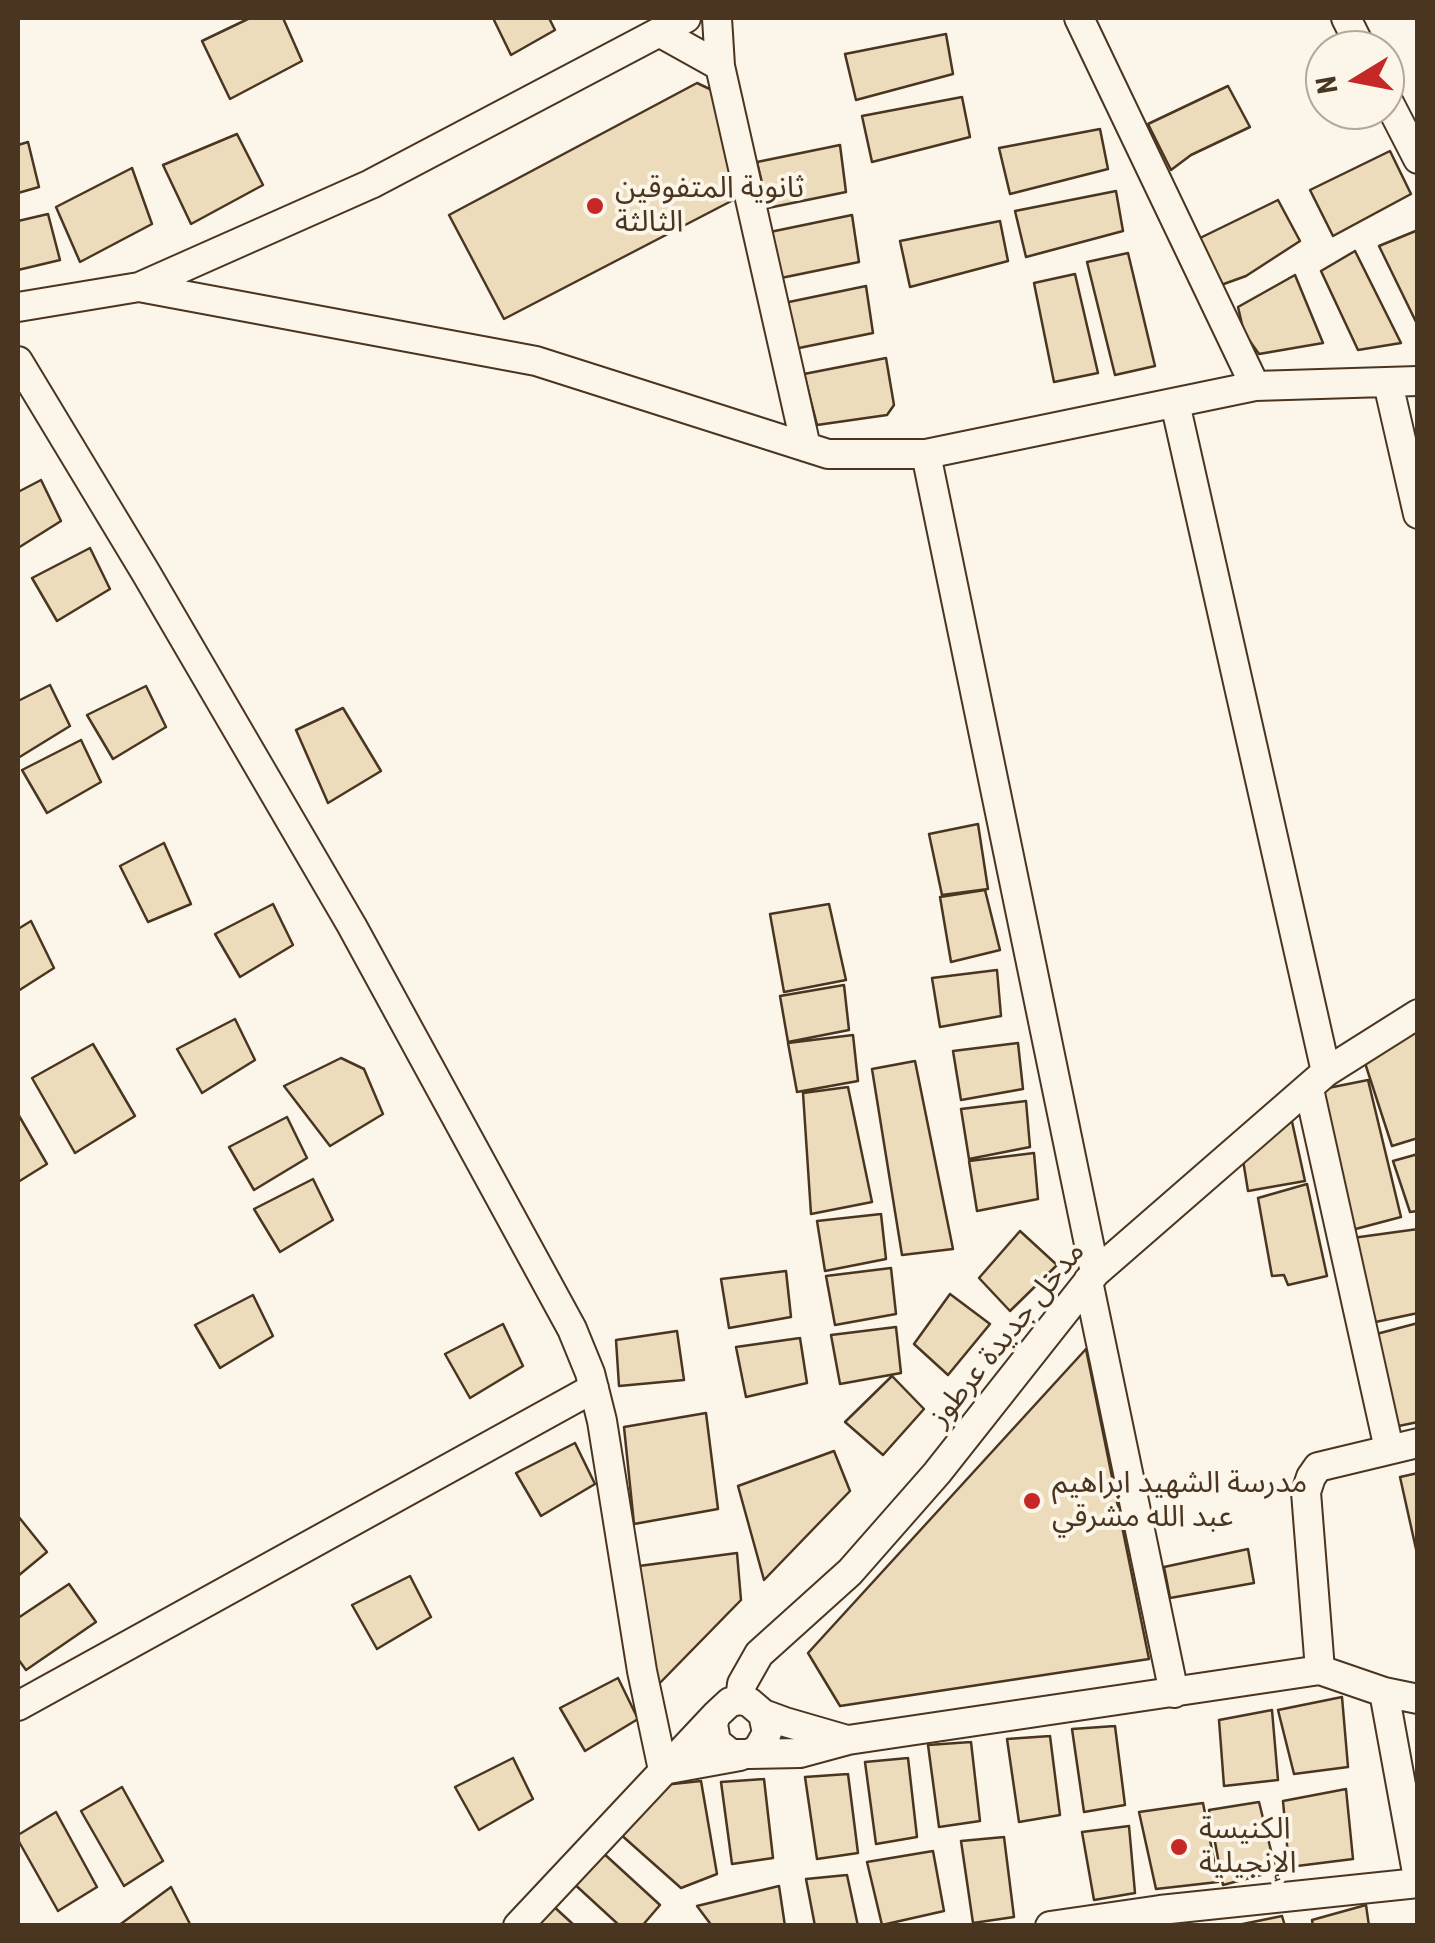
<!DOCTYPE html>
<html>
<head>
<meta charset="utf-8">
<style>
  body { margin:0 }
  #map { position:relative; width:1435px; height:1943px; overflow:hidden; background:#fbf6e9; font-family:"Roboto Condensed",sans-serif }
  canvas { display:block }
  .frame { position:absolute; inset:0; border:20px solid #4a3520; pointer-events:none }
  .north { position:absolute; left:1305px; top:30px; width:100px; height:100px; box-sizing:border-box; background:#fbf6e9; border:2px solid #b4a999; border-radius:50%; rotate:260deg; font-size:28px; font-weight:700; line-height:40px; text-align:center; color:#4a3520 }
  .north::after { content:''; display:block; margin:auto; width:35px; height:45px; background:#c62828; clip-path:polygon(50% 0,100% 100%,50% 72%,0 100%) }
</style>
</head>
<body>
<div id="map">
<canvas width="1435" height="1943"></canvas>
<div class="frame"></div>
<div class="north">N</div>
</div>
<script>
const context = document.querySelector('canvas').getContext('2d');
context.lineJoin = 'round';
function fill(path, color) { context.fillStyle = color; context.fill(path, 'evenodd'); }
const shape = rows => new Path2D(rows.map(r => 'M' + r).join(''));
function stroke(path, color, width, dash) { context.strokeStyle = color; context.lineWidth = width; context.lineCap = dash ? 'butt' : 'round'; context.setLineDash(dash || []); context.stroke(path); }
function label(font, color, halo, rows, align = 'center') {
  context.font = font + ' "Roboto Condensed","Noto Sans Arabic",sans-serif'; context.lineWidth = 8; context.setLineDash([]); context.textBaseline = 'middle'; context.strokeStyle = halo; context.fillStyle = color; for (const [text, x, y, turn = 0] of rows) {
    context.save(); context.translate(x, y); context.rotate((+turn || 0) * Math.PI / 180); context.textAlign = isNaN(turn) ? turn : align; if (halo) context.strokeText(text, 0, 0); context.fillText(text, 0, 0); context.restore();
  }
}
const building = shape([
  [250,18,283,18,302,61,230,99,202,41,250,18],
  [493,18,549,18,555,30,511,55,493,18],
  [946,34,953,74,856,100,845,54,946,34],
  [697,83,716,92,741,196,504,319,449,215,697,83],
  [1228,86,1250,127,1191,155,1171,170,1148,124,1228,86],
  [962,97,970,137,872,162,862,116,962,97],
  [1100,129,1108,169,1010,194,999,148,1100,129],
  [237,134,263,185,191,224,163,165,237,134],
  [28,142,39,187,18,193,18,145,28,142],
  [840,145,846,192,768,208,757,162,840,145],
  [1390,151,1411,194,1333,236,1310,190,1390,151],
  [132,168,152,224,80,262,56,207,132,168],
  [1116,191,1123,231,1026,257,1015,211,1116,191],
  [1278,200,1300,241,1246,276,1221,285,1198,239,1278,200],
  [48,214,60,260,18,270,18,221,48,214],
  [852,215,859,262,781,278,770,232,852,215],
  [1000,221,1008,261,910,287,900,241,1000,221],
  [1418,230,1418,326,1379,246,1418,230],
  [1355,251,1401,343,1358,350,1321,271,1355,251],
  [1128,253,1155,366,1115,375,1087,262,1128,253],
  [1075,274,1098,373,1054,382,1034,283,1075,274],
  [1295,275,1323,343,1259,354,1244,333,1238,307,1295,275],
  [866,286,873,333,794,349,784,303,866,286],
  [886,358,894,405,887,415,817,425,804,374,886,358],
  [41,480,61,521,18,548,18,492,41,480],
  [90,548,110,589,57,621,32,578,90,548],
  [50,685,70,726,18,758,18,701,50,685],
  [146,686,166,727,113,759,87,715,146,686],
  [343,708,381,771,328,803,296,730,343,708],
  [81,740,101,782,47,813,22,770,81,740],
  [978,824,988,889,942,895,929,834,978,824],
  [164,843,191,904,148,922,120,866,164,843],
  [985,890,1000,950,951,962,940,897,985,890],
  [273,904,293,945,240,977,215,934,273,904],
  [829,904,846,980,784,992,770,914,829,904],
  [31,921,54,968,18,991,18,929,31,921],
  [997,970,1001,1016,940,1027,932,978,997,970],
  [844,985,849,1030,788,1042,780,996,844,985],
  [235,1019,255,1060,202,1093,177,1049,235,1019],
  [1418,1030,1418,1138,1392,1146,1365,1063,1418,1030],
  [853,1035,858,1081,797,1092,788,1043,853,1035],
  [1018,1043,1023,1089,961,1100,953,1051,1018,1043],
  [93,1044,135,1116,75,1153,32,1078,93,1044],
  [341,1058,364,1069,383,1114,330,1146,284,1086,341,1058],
  [915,1061,953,1249,902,1255,872,1069,915,1061],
  [1368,1080,1401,1217,1348,1231,1313,1091,1368,1080],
  [848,1087,872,1202,811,1214,803,1093,848,1087],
  [1026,1101,1030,1147,969,1159,961,1109,1026,1101],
  [18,1114,47,1164,18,1182,18,1114],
  [287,1117,307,1158,254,1190,229,1147,287,1117],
  [1291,1117,1305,1181,1248,1191,1243,1160,1291,1117],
  [1034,1153,1038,1199,977,1211,969,1161,1034,1153],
  [1418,1154,1418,1211,1410,1212,1393,1161,1418,1154],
  [313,1179,333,1220,280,1252,254,1209,313,1179],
  [1307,1184,1327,1276,1288,1285,1284,1275,1272,1276,1258,1198,1307,1184],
  [881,1214,886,1259,825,1271,817,1221,881,1214],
  [1418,1229,1418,1313,1366,1324,1345,1239,1418,1229],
  [1020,1231,1057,1265,1010,1311,979,1278,1020,1231],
  [891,1268,896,1314,835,1325,826,1276,891,1268],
  [786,1271,791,1317,729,1328,721,1279,786,1271],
  [950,1294,990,1324,948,1375,914,1344,950,1294],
  [253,1295,273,1336,220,1368,195,1325,253,1295],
  [1418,1323,1418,1422,1389,1428,1369,1336,1418,1323],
  [503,1324,523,1366,470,1398,445,1354,503,1324],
  [896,1327,901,1373,840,1384,831,1335,896,1327],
  [677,1331,684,1380,619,1386,616,1340,677,1331],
  [800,1338,807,1383,746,1397,736,1347,800,1338],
  [1086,1349,1149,1659,840,1706,808,1653,1086,1349],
  [892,1376,924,1409,883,1455,845,1422,892,1376],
  [706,1413,718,1509,634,1524,624,1427,706,1413],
  [575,1443,595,1484,541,1516,516,1473,575,1443],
  [834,1451,850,1491,764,1580,738,1486,834,1451],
  [1418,1473,1418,1558,1400,1477,1418,1473],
  [18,1516,47,1552,18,1576,18,1516],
  [1248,1549,1254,1583,1170,1598,1164,1567,1248,1549],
  [737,1553,741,1600,654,1689,639,1566,737,1553],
  [410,1576,431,1617,377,1649,352,1605,410,1576],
  [69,1584,96,1622,26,1670,18,1659,18,1618,69,1584],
  [618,1678,638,1719,585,1751,560,1708,618,1678],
  [1342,1697,1348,1767,1294,1774,1278,1710,1342,1697],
  [1272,1710,1278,1780,1224,1786,1219,1720,1272,1710],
  [1115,1726,1125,1805,1084,1812,1072,1729,1115,1726],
  [1050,1736,1060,1815,1019,1822,1007,1739,1050,1736],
  [971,1742,980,1821,939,1827,928,1745,971,1742],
  [513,1758,533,1799,479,1830,455,1787,513,1758],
  [908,1758,917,1837,876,1844,865,1762,908,1758],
  [848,1774,858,1853,817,1859,805,1777,848,1774],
  [764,1779,773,1858,732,1864,721,1782,764,1779],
  [701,1781,717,1874,681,1888,619,1833,663,1785,701,1781],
  [122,1787,163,1861,124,1886,81,1811,122,1787],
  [1346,1789,1353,1859,1289,1867,1283,1801,1346,1789],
  [1259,1802,1276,1871,1223,1885,1209,1810,1259,1802],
  [1203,1803,1218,1882,1156,1889,1139,1812,1203,1803],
  [56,1812,97,1887,58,1911,18,1840,18,1835,56,1812],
  [1129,1826,1135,1893,1094,1900,1082,1832,1129,1826],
  [1004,1837,1014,1917,973,1923,961,1841,1004,1837],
  [601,1851,660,1905,642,1926,620,1926,571,1881,601,1851],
  [933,1851,944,1911,882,1925,867,1862,933,1851],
  [847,1875,858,1926,815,1926,806,1879,847,1875],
  [779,1886,785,1926,712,1926,697,1906,779,1886],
  [171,1887,191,1926,118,1926,171,1887],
  [551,1904,575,1926,529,1926,551,1904],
  [1366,1905,1369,1926,1313,1926,1312,1920,1366,1905],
  [1282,1916,1285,1926,1233,1926,1282,1916]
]);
const minor = shape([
  [717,18,720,66,806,447],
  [1079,18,1255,386],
  [1346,18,1362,50],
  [659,32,720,66],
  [1385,95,1418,159],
  [139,287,536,361,828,454,926,454,1255,386,1418,381],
  [18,307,139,287,371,184,686,18],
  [18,361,146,573,352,926,572,1329,590,1373,602,1421,642,1671,663,1770],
  [1388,383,1418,514],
  [1175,403,1326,1072],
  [926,454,1095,1273],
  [1309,1089,1389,1449],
  [1088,1281,1174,1693],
  [1320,1670,1306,1492,1311,1477,1318,1467,1418,1443],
  [1384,1692,1418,1878],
  [740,1700,742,1684,759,1654,850,1572,937,1473,1095,1273,1326,1072,1418,1014],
  [18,1706,594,1388],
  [763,1714,767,1733,758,1749,749,1754,731,1754,716,1742,713,1724,716,1715,730,1702,740,1700,749,1702,763,1714,785,1722,847,1740],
  [749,1754,800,1753,848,1740,1320,1670,1384,1692,1418,1699],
  [663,1770,740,1756],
  [518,1926,716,1715],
  [1050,1926,1160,1910,1418,1883]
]);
const markers = [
  [595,206,10,"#c62828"],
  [1032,1501,10,"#c62828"],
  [1179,1847,10,"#c62828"]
];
const poiNames = [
  ["ثانوية المتفوقين",615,189],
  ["الثالثة",615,223],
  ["مدرسة الشهيد ابراهيم",1052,1484],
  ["عبد الله مشرقي",1052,1518],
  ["الكنيسة",1199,1830],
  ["الإنجيلية",1199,1864]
];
const streetNames = [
  ["مدخل جديدة عرطوز",1008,1335,-51]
];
fill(building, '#ecdcbc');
stroke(building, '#4a3520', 2.5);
stroke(minor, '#4a3520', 32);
stroke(minor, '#fbf6e9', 28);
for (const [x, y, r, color] of markers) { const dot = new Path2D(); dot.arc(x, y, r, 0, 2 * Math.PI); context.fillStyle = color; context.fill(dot); stroke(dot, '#fbf6e9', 4); }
label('30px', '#4a3520', '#fbf6e9', poiNames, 'left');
label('30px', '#4a3520', '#fbf6e9', streetNames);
</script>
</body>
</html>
